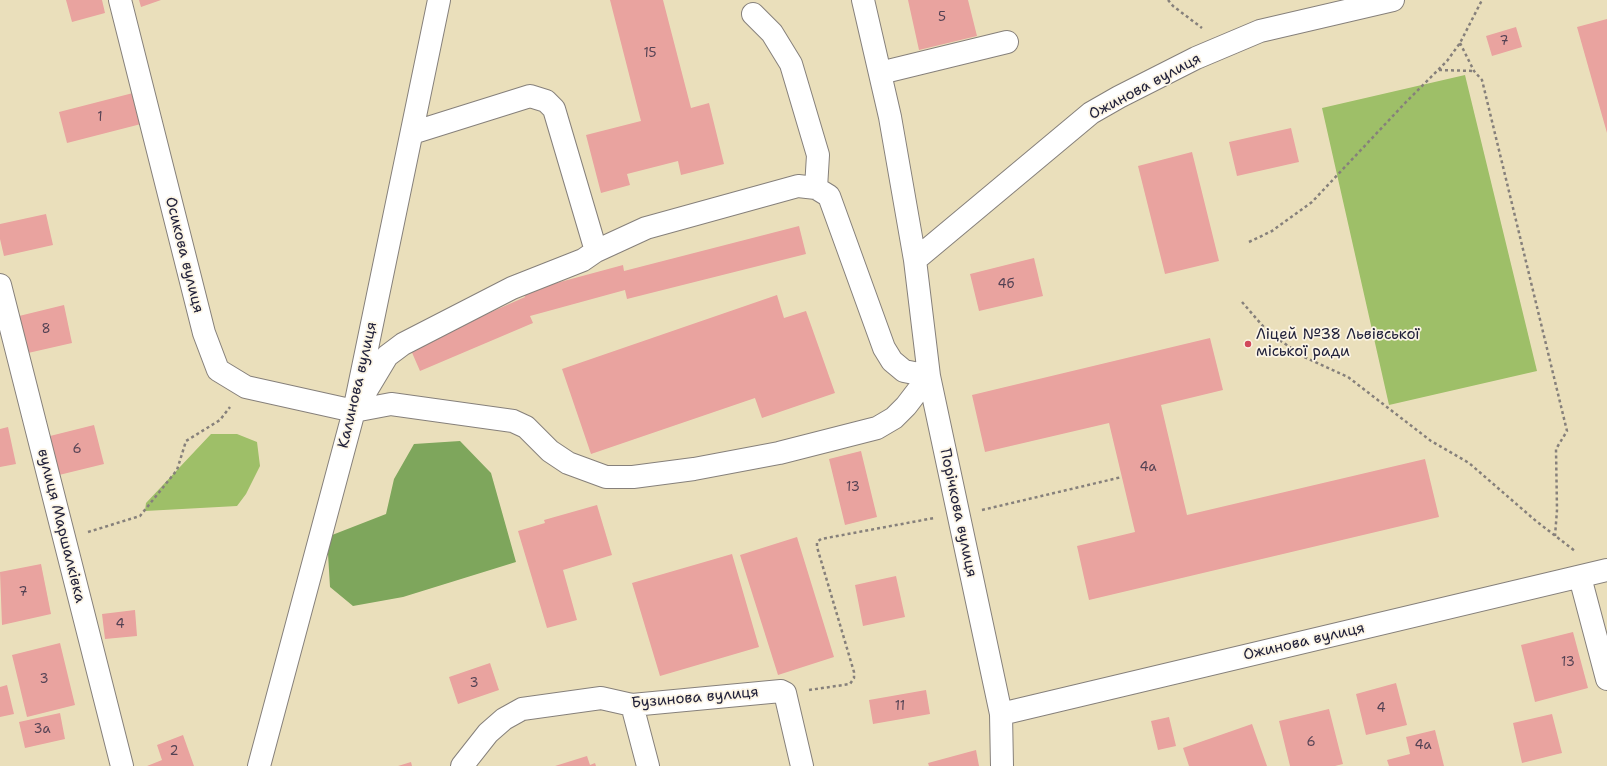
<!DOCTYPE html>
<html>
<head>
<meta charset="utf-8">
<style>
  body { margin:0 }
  canvas { display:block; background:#eadfbb }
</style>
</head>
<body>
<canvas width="1607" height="766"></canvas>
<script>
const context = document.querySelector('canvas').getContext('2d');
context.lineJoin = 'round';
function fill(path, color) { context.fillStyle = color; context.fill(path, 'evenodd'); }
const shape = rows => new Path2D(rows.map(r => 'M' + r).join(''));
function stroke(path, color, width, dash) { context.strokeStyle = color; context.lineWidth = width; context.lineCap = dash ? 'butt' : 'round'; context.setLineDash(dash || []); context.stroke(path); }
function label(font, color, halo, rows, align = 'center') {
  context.font = font + ' "Shantell Sans",sans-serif'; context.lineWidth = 3.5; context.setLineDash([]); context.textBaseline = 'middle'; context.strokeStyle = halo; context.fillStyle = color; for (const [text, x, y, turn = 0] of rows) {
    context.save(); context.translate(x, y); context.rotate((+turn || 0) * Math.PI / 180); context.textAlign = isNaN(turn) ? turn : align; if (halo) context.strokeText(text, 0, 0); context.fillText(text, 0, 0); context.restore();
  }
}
const green = shape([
  [1465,75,1537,371,1389,405,1322,108],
  [211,434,237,434,257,442,260,466,246,494,237,506,145,511,146,503]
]);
const forest = shape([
  [460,441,491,473,516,562,403,597,353,606,330,587,327,537,386,514,394,479,414,444]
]);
const building = shape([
  [66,0,102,0,105,13,72,22],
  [139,0,161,0,141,7],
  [610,0,663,0,691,108,709,103,724,164,681,175,678,161,627,174,630,185,601,193,586,135,641,121],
  [908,0,968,0,977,36,919,50],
  [1607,19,1607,133,1577,27],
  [1516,27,1522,47,1492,56,1486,36],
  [133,93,141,124,67,143,59,112],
  [1291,128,1299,162,1237,176,1229,142],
  [1192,152,1219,261,1165,274,1138,166],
  [46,214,53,245,4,256,0,239,0,224],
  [799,226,806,254,627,299,625,290,530,316,533,323,420,371,410,348,525,297,523,292,623,265,624,271],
  [1034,258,1043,296,979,311,970,274],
  [777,295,784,318,806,311,835,393,762,418,755,398,591,454,562,369],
  [64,305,72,343,28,353,19,316],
  [1210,338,1223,390,1161,405,1187,515,1425,459,1439,517,1089,600,1077,546,1135,532,1109,423,985,452,972,395],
  [94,425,104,464,59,475,50,436],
  [8,427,16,464,0,467,0,429],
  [861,451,877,517,845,525,829,459],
  [597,505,612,555,563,570,577,620,547,628,518,531,545,523,544,520],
  [797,537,834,657,778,675,740,555],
  [732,554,759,647,660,676,632,583],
  [41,564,51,614,2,625,0,572],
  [896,576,905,617,863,626,855,585],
  [135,610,137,636,105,639,102,614],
  [1573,632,1588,688,1535,702,1521,645],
  [60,643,75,705,27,717,12,655],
  [490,663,499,690,458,704,449,677],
  [1396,683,1407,725,1366,735,1356,694],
  [7,685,14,714,0,717,0,687],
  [926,690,930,714,873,724,869,700],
  [1329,709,1343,764,1335,766,1290,766,1279,721],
  [60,713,65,739,25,748,19,722],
  [1552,714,1562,753,1522,763,1513,723],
  [1169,717,1176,746,1158,750,1151,721],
  [1252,724,1267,766,1189,766,1183,748],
  [1435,730,1444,766,1389,766,1387,760,1410,754,1406,737],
  [183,735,194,766,147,766,162,760,157,745],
  [976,750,979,766,929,766,928,763],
  [587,756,590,765,595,763,596,766,555,766],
  [411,762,412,766,398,766]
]);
const path = shape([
  [1168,0,1173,6,1202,28],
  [1460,43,1474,71,1482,80,1567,431,1556,449,1557,510,1555,536],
  [1439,70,1474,71],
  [1249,242,1272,231,1312,202,1406,102,1447,61,1460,43,1482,0],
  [1242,302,1268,332,1304,357,1348,377,1431,441,1469,463,1536,521,1575,551],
  [982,510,1122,477],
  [88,532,140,516,177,470,186,441,220,420,230,407],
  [809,690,850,684,854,678,854,672,817,547,817,542,821,539,934,518]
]);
const minor = shape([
  [120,0,204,333,218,370,246,387,354,411,391,404,513,421,526,427,550,451,568,463,606,477,633,477,694,469,779,453,877,428,894,418,906,406,929,376,904,371,892,361,884,348,829,196,816,188,798,186,646,228,596,251,583,260,512,288,403,344,387,356,354,411],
  [863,0,890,117,915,260,929,376,1001,714,1002,766],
  [753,14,772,33,791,64,818,155,816,188],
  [880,73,1007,42],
  [412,133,530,96,546,101,554,109,596,251],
  [915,260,1091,113,1119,97,1196,58,1260,31,1393,0],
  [0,285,122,766],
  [1580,577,1607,679],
  [632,705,648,766],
  [1001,714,1607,570],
  [259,766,354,411,439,0],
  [462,766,488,733,504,719,522,709,601,698,632,705,781,691,785,693,802,766]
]);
const markers = [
  [1248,344,4,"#d1495b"]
];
const numberNames = [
  ["5",942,18],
  ["7",1504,42],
  ["15",650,54],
  ["1",100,118],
  ["4б",1006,285],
  ["8",46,330],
  ["6",77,450],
  ["4а",1148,468],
  ["13",853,488],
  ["7",23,593],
  ["4",120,625],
  ["13",1568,663],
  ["3",44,680],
  ["3",474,684],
  ["11",900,707],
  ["4",1381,709],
  ["3а",42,730],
  ["6",1311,743],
  ["4а",1423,746],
  ["2",174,752]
];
const streetNames = [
  ["Ожинова вулиця",1145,87,-28],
  ["Осикова вулиця",184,255,76],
  ["Калинова вулиця",358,385,-77],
  ["Порічкова вулиця",958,513,78],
  ["вулиця Маршалківка",61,526,76],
  ["Ожинова вулиця",1304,642,-13],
  ["Бузинова вулиця",695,698,-5]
];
const poiNames = [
  ["Ліцей №38 Львівської",1256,335],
  ["міської ради",1256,352]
];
fill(green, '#9ebf68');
fill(forest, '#7ea65c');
fill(building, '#e9a39f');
stroke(minor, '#86807b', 24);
stroke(path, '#86807b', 2.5, [3, 3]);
stroke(minor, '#fff', 22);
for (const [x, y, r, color] of markers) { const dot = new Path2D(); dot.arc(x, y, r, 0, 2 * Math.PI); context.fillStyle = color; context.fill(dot); stroke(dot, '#fcf5e5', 1.5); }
label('13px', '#544254', null, numberNames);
label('15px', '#22223b', '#fcf5e5', streetNames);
label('15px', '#22223b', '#fcf5e5', poiNames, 'left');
</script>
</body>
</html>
